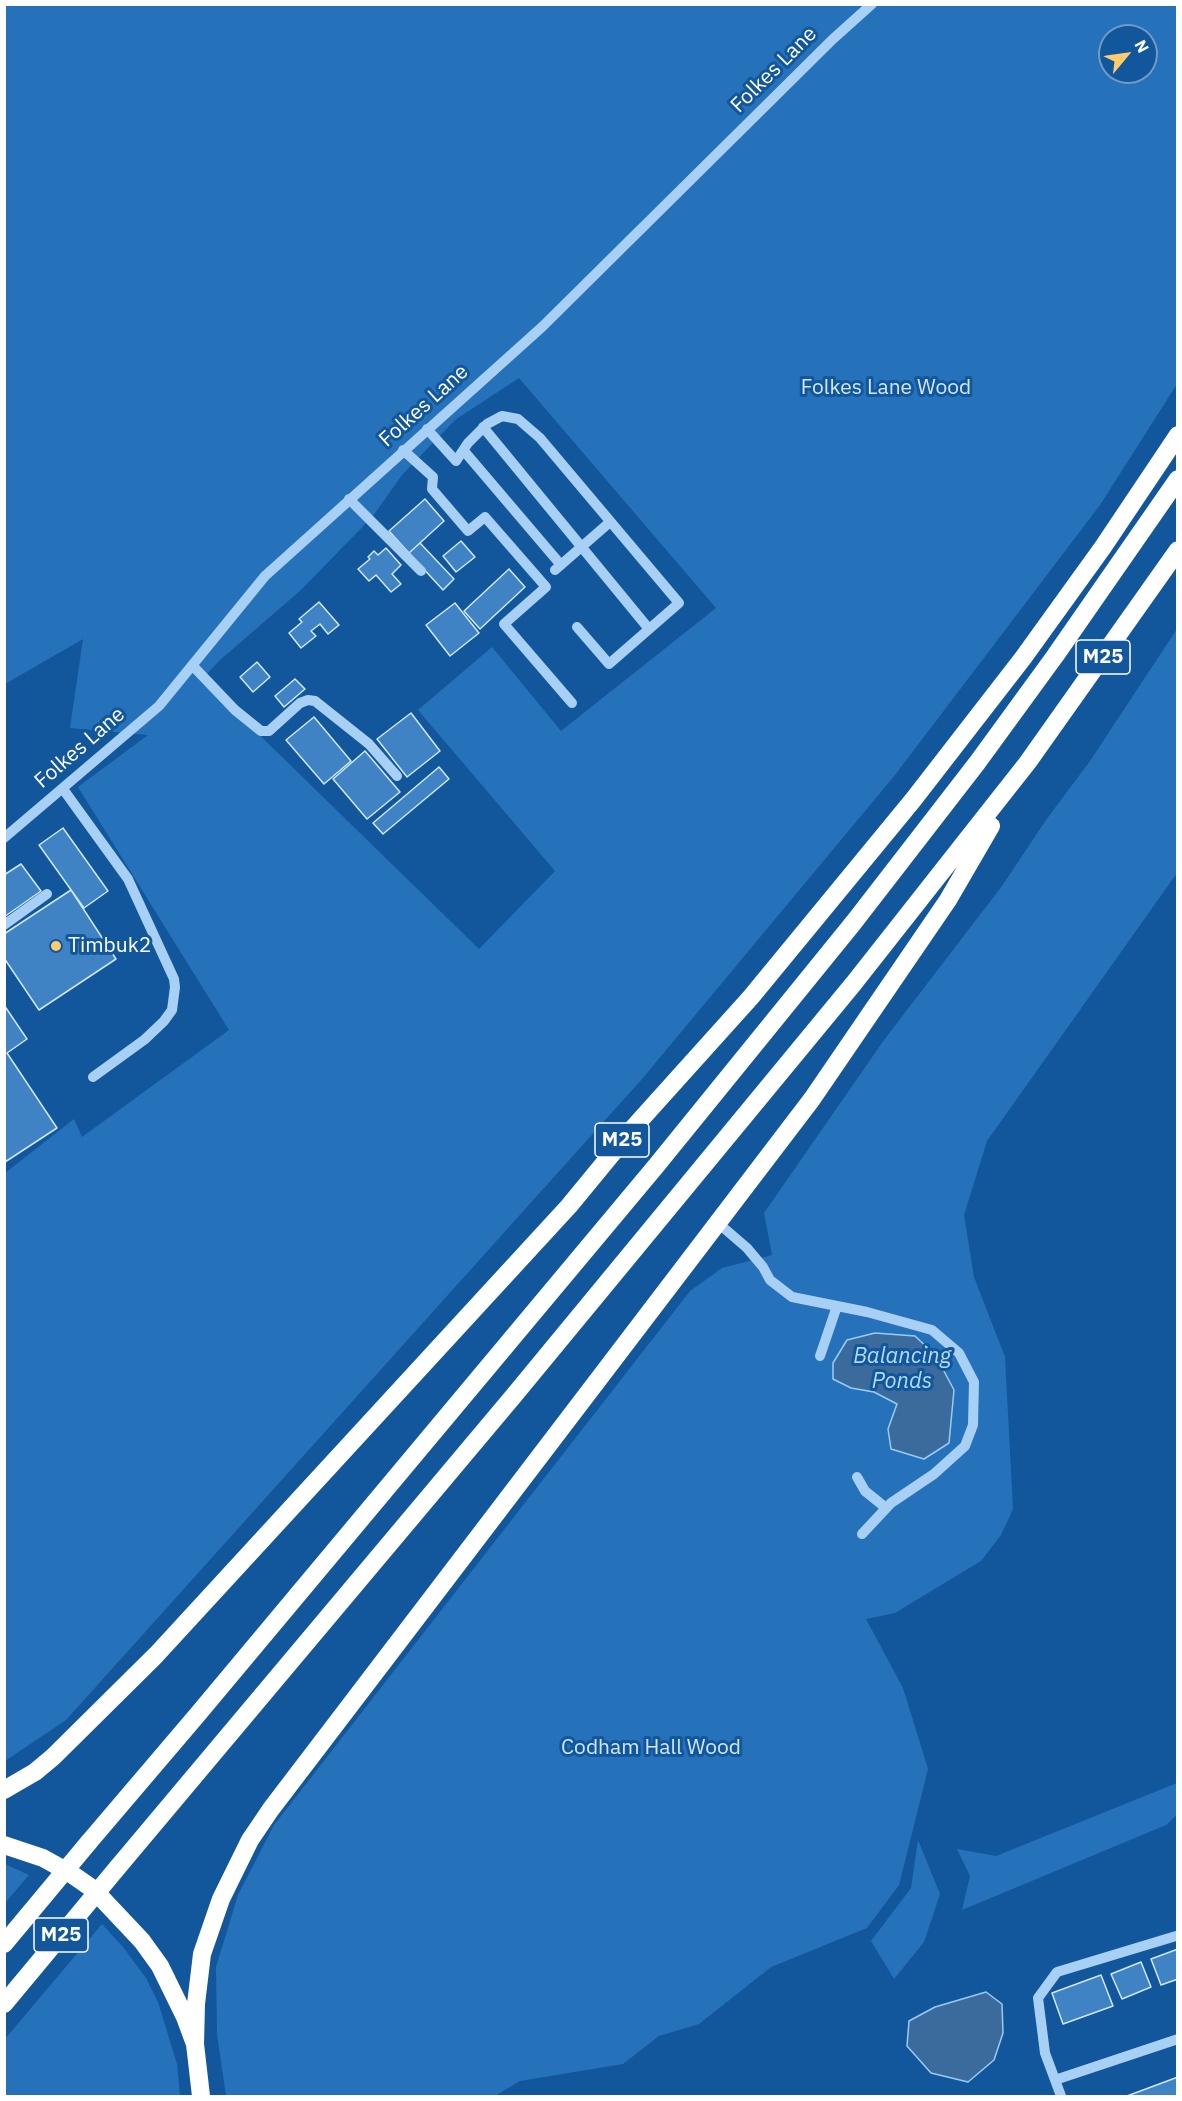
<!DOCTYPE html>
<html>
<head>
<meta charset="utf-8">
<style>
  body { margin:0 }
  #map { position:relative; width:1182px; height:2101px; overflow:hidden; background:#12579c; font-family:"IBM Plex Sans",sans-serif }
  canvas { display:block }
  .frame { position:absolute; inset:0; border:6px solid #fff; pointer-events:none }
  .north { position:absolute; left:1098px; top:24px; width:60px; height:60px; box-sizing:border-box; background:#12579c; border:2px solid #719ac4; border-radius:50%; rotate:61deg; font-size:16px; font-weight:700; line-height:24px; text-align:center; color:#fff }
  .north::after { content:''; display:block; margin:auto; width:21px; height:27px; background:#ffcb6b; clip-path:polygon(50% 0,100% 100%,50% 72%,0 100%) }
</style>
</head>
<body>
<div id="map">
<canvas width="1182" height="2101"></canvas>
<div class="frame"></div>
<div class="north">N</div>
</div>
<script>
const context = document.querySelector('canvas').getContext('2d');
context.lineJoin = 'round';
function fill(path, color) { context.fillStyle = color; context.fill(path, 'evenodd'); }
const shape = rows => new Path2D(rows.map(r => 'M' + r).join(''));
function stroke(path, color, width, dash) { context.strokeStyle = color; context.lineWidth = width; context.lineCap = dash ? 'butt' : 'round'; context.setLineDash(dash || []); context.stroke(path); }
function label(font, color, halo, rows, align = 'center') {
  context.font = font + ' "IBM Plex Sans",sans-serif'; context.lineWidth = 6; context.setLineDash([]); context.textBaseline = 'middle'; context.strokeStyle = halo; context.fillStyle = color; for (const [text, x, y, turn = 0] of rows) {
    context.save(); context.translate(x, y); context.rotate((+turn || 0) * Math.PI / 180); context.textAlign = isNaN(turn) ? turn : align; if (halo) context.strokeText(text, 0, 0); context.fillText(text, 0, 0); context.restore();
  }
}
const green = shape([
  [4,5,1178,5,1177,384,1100,505,895,775,642,1079,66,1720,5,1761,5,1173,74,1119,82,1137,229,1030,78,787,148,735,70,728,83,639,5,684],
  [1110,36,1146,36,1146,72,1110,72],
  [519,378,716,608,561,731,492,647,418,710,555,871,479,949,202,679,220,660,301,590,373,516,402,475,455,420],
  [1177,629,1177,873,987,1141,964,1215,974,1277,1005,1357,1013,1509,1001,1535,981,1561,895,1613,866,1619,903,1688,928,1769,899,1885,867,1928,771,1967,699,2024,659,2036,623,2064,520,2081,495,2096,226,2096,217,2034,216,1967,238,1895,274,1825,690,1291,722,1268,772,1255,764,1213,884,1040,1002,886,1046,820,1090,761],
  [1177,1783,1177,1815,1166,1825,962,1910,970,1876,957,1849,996,1856],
  [918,1840,940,1894,924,1942,894,1979,871,1941,911,1888],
  [5,1864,29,1875,5,1903],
  [102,1924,123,1947,146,1978,158,2002,177,2064,180,2096,5,2096,5,2039]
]);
const water = shape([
  [875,1333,915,1336,936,1356,954,1390,949,1443,924,1459,891,1449,888,1429,897,1404,874,1392,851,1388,833,1379,833,1363,847,1340,875,1333],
  [986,1992,1002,2004,1003,2033,994,2060,968,2082,931,2073,907,2046,909,2021,935,2007,986,1992]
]);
const building = shape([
  [425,499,444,521,409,553,389,531,425,499],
  [461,541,475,557,456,572,443,556,461,541],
  [420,543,454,579,443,590,409,553,420,543],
  [386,548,401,565,392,574,401,584,391,592,376,575,369,581,358,569,370,559,368,557,374,551,378,555,386,548],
  [509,569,525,587,480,629,464,611,509,569],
  [319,602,339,625,328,634,320,624,311,631,316,636,301,648,289,633,302,622,299,619,319,602],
  [455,603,479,633,450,656,426,625,455,603],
  [257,662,270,677,253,692,240,677,257,662],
  [295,679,305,689,284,707,275,696,295,679],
  [411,713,440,751,407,777,377,739,411,713],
  [314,717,351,761,324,784,286,740,314,717],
  [365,751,400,792,367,819,333,779,365,751],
  [439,767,449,779,383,834,373,823,439,767],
  [63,828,108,891,84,908,39,845,63,828],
  [21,864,41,891,4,917,4,875,21,864],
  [71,890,116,959,39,1010,4,958,4,934,71,890],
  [4,1005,27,1039,7,1053,57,1128,5,1162,4,1005],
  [1178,1949,1178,1979,1161,1985,1151,1959,1178,1949],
  [1141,1962,1151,1987,1122,1999,1111,1974,1141,1962],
  [1101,1975,1113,2006,1063,2024,1052,1993,1101,1975],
  [1178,2077,1178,2096,1127,2096,1178,2077]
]);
const minor = shape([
  [483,427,649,629],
  [427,429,456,461,468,443,487,424,502,416,518,419,540,438,679,603,609,664,577,627],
  [403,450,433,477,432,489,468,531,485,517,546,587,504,624,572,703],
  [464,451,561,565],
  [349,499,421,571],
  [555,570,610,522],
  [192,665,235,710,261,731,269,731,300,703,308,700,315,701,369,744,397,776],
  [63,789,128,879,174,979,175,987,172,1010,164,1021,144,1040,93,1077],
  [4,838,159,706,265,576,542,327,833,39,872,4],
  [4,925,47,894],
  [718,1223,747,1248,763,1267,770,1280,792,1297,867,1312,932,1330,959,1353,974,1382,973,1425,965,1446,934,1474,891,1503,862,1534],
  [820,1356,837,1306],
  [857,1477,865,1491,886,1508],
  [1055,2080,1178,2039],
  [1061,2096,1045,2053,1038,1998,1057,1972,1176,1936]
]);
const highway = shape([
  [4,1790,35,1772,53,1757,156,1655,569,1206,634,1127,751,997,913,800,1023,658,1103,547,1178,435],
  [89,1842,198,1714,656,1166,854,922,977,763,1055,656,1178,479],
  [4,1845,43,1858,70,1873,93,1889,142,1941,160,1966,185,2017,195,2044,201,2096],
  [118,1867,516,1393,854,983,1028,762,1178,550],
  [195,2044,196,2004,202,1954,221,1899,250,1840,271,1809,812,1099,948,900,991,826]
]);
const highwayBridge = shape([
  [4,1944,89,1842],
  [4,2004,118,1867]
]);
const markers = [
  [56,946,6,"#ffcb6b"]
];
const shields = [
  [1103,657,54],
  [622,1140,54],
  [61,1935,54]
];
const shieldNames = [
  ["M25",1103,657],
  ["M25",622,1140],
  ["M25",61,1935]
];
const streetNames = [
  ["Folkes Lane",774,70,-45],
  ["Folkes Lane",424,406,-42],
  ["Folkes Lane",80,748,-41]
];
const parkNames = [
  ["Folkes Lane Wood",886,388],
  ["Codham Hall Wood",651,1748]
];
const poiNames = [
  ["Timbuk2",68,946]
];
const waterNames = [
  ["Balancing",902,1357],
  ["Ponds",902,1382]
];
fill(green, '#2572bb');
fill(water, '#3b6b9d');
stroke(water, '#9acbf7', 1.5);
fill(building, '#3f83c5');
stroke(building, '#d0e7fe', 1.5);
stroke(minor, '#a8cff4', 10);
stroke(highway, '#fff', 18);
stroke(highwayBridge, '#fff', 18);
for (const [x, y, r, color] of markers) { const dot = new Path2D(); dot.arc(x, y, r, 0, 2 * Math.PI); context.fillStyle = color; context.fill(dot); stroke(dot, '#12579c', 2); }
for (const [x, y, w] of shields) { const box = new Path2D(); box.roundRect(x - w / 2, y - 17, w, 34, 4.5); context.fillStyle = '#12579c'; context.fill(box); stroke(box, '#fff', 1.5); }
label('bold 20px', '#fff', null, shieldNames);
label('21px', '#fff', '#12579c', streetNames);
label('21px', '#d0e7fe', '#12579c', parkNames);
label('21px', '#fff', '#12579c', poiNames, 'left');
label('italic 22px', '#b5d9fa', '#12579c', waterNames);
</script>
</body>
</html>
